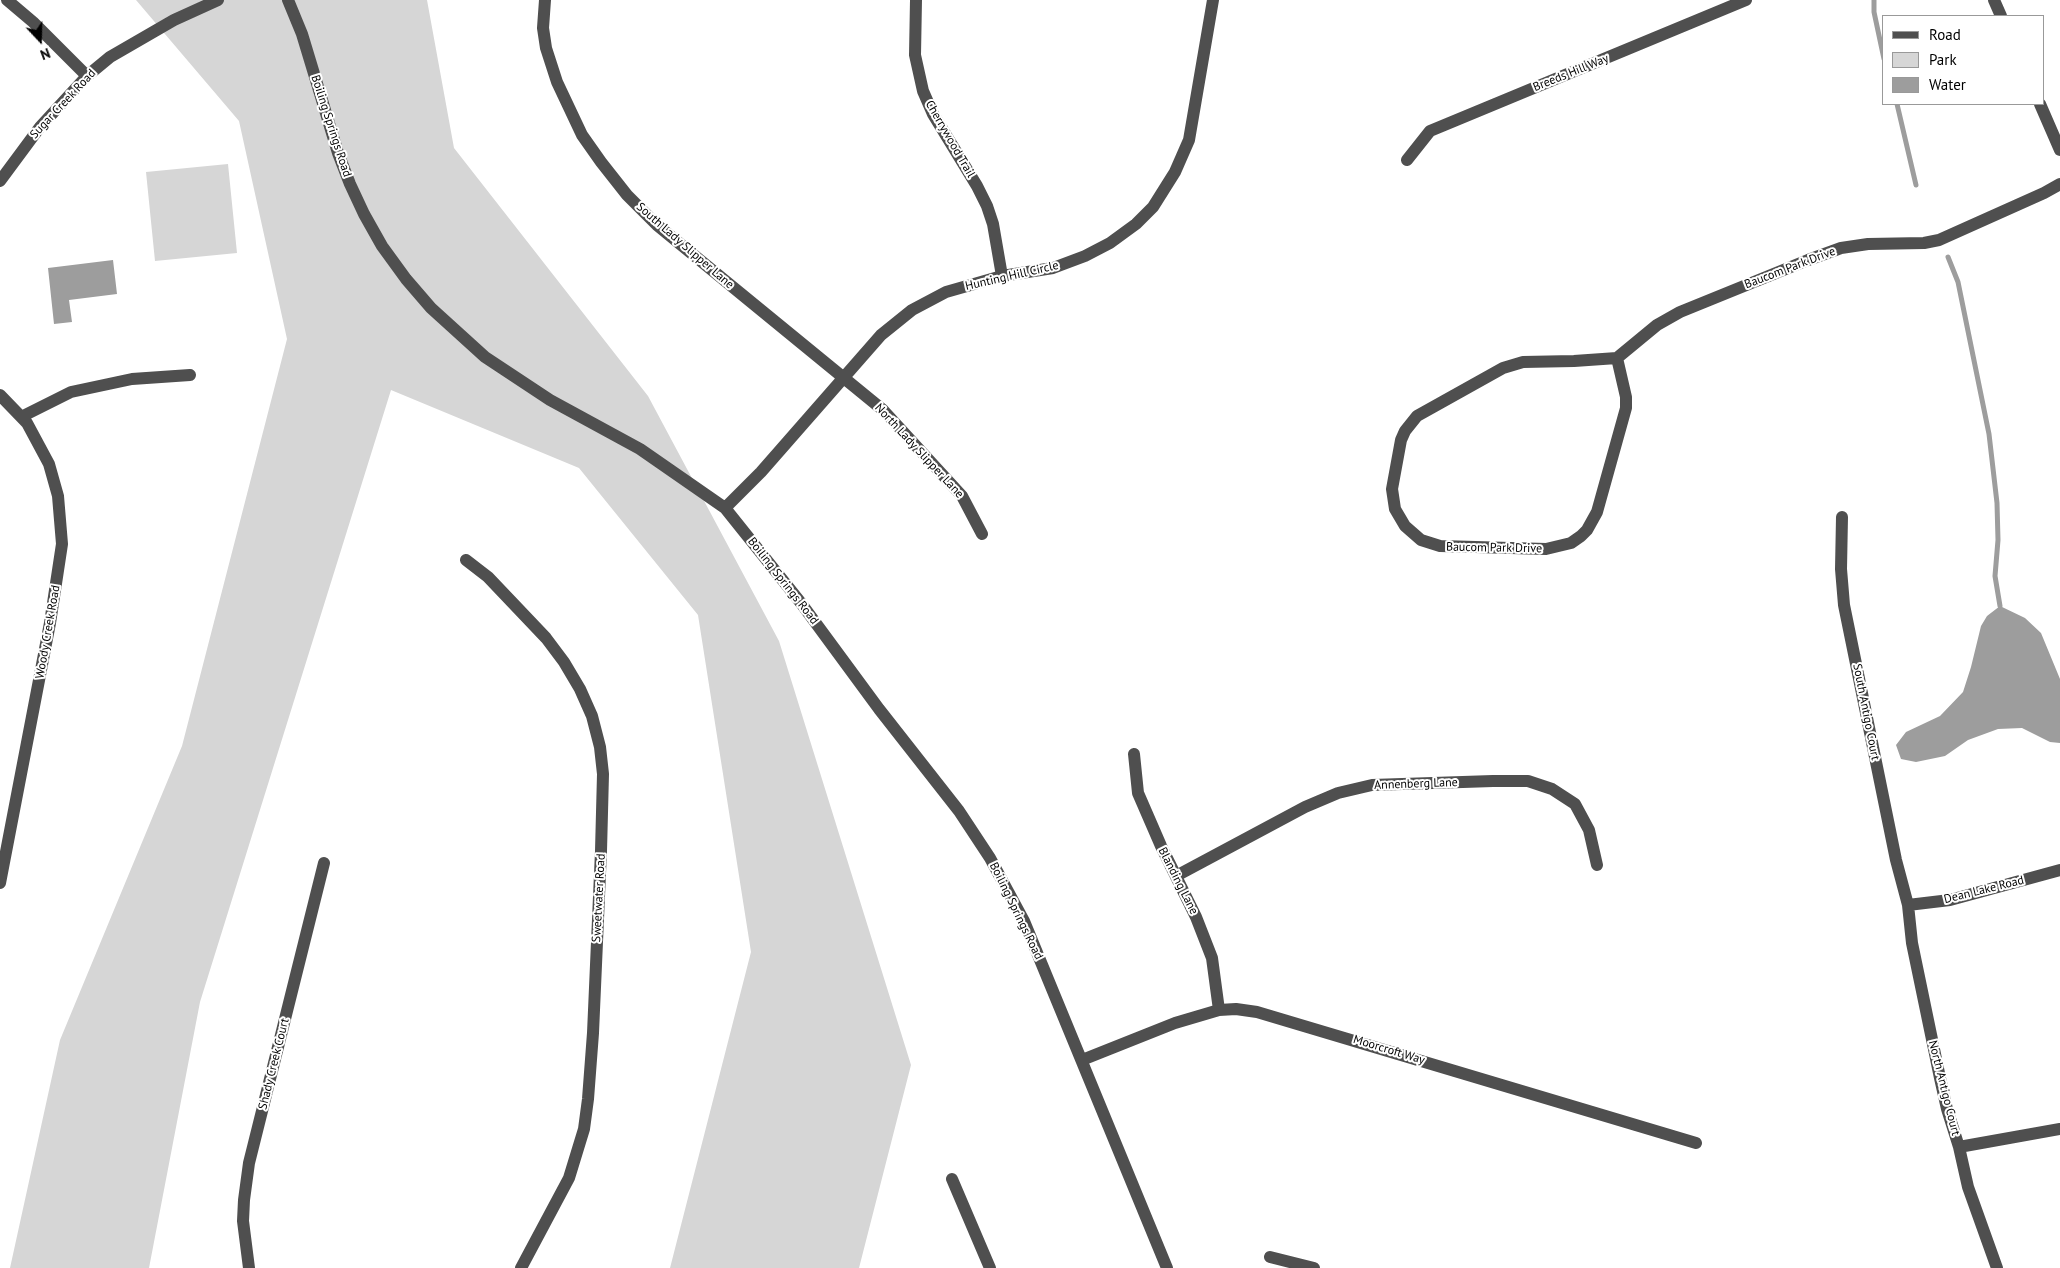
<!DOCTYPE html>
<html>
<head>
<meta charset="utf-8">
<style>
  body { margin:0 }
  #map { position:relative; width:2060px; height:1268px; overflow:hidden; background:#fff; font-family:"PT Sans",sans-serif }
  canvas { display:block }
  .legend { position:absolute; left:1882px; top:15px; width:162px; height:90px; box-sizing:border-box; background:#fff; border:1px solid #999; margin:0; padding:6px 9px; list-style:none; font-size:15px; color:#000 }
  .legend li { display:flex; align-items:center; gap:10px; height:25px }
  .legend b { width:25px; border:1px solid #999 }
  .north { position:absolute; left:15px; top:15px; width:50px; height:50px; -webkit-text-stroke:4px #fff; paint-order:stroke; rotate:159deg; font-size:14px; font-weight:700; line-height:20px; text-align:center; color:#000 }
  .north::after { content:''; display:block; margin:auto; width:18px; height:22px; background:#000; clip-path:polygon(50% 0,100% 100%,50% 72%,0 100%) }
</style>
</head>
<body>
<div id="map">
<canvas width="2060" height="1268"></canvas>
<ul class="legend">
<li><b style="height:6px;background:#4f4f4f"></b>Road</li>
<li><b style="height:14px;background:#d6d6d6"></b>Park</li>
<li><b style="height:14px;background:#9d9d9d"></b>Water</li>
</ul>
<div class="north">N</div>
</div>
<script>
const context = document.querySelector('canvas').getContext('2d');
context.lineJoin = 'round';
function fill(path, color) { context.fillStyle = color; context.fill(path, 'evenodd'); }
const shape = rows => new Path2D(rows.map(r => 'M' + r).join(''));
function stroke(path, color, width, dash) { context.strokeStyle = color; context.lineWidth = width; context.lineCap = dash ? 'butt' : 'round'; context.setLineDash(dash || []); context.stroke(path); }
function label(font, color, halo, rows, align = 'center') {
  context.font = font + ' "PT Sans",sans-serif'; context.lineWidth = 4; context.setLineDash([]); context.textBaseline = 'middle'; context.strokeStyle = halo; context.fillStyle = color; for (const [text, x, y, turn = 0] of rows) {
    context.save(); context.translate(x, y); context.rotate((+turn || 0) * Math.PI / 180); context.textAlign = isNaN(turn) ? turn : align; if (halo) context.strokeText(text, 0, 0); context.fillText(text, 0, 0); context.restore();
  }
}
const green = shape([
  [136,0,427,0,454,148,648,396,779,641,911,1065,859,1268,670,1268,751,952,698,615,579,468,391,390,200,1002,149,1268,10,1268,60,1040,182,746,287,339,239,121],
  [228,164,237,253,155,261,146,172]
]);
const water = shape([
  [113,260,117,294,69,300,72,322,54,324,48,268],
  [2000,606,2025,618,2041,633,2060,679,2060,743,2050,742,2022,728,1998,729,1968,740,1945,756,1916,762,1901,759,1896,745,1906,732,1940,716,1963,692,1971,667,1981,626,1987,616]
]);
const stream = shape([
  [1874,0,1874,12,1884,59],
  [1897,104,1916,185],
  [1948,257,1958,282,1989,434,1997,503,1998,540,1995,576,2000,606]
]);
const minor = shape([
  [7,0,33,22,87,76],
  [288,0,302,34,338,153,350,184,364,214,382,246,406,279,431,308,485,357,550,400,640,449,725,508,801,603,879,709,959,811,990,858,1024,921,1167,1268],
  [545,0,543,28,546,48,557,82,582,135,601,162,627,195,657,225,883,410,962,496,982,534],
  [916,0,915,55,923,91,933,114,977,186,987,206,993,224,1002,276],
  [1994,0,2001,16],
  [2040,104,2060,150],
  [1407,160,1430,131,1746,0],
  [0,181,40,127,87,76,110,57,174,20,218,0],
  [1617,358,1626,397,1626,408,1597,512,1587,530,1581,536,1571,543,1546,549,1440,546,1421,540,1405,526,1395,509,1392,489,1401,440,1405,431,1417,416,1503,368,1523,362,1574,361,1617,358],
  [1617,358,1657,325,1680,312,1808,260,1841,248,1868,244,1924,243,1939,240,2044,193,2060,184],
  [0,395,27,423,49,464,58,496,62,544,50,623,0,883],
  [21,417,71,392,132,379,190,375],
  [725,508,761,472,881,335,912,310,946,292,1002,276,1053,268,1085,256,1110,243,1136,224,1153,207,1175,172,1189,140,1213,0],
  [1842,517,1841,569,1844,605,1896,860,1908,905,1912,943,1940,1078,1947,1109,1959,1147,1968,1187,1997,1268],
  [466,560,488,577,527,618,546,638,564,662,580,689,592,716,600,747,603,774,601,851,593,1033,588,1099,584,1129,569,1178,521,1268],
  [1134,754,1138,793,1161,846,1196,917,1212,958,1219,1010],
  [1176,876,1305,807,1338,793,1372,785,1493,781,1528,781,1552,789,1575,804,1589,830,1597,865],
  [1908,905,1950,900,2060,870],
  [1082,1060,1175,1023,1219,1010,1236,1009,1257,1012,1696,1143],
  [1959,1147,2060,1129],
  [952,1179,990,1268],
  [1270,1257,1314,1268],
  [249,1268,243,1221,244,1200,249,1163,324,863]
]);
const streetNames = [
  ["Breeds Hill Way",1571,73,-22],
  ["Sugar Creek Road",63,104,-47],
  ["Boiling Springs Road",331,126,72],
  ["Cherrywood Trail",950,139,60],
  ["South Lady Slipper Lane",685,246,41],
  ["Baucom Park Drive",1790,268,-21],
  ["Hunting Hill Circle",1012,276,-13],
  ["North Lady Slipper Lane",919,451,47],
  ["Baucom Park Drive",1494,548,1],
  ["Boiling Springs Road",783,581,52],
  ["Woody Creek Road",48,632,-80],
  ["South Antigo Court",1866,712,79],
  ["Annenberg Lane",1416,784,-2],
  ["Blanding Lane",1178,881,63],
  ["Dean Lake Road",1984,890,-14],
  ["Sweetwater Road",599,898,-87],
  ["Boiling Springs Road",1016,911,64],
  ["Moorcroft Way",1389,1050,17],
  ["Shady Creek Court",274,1064,-76],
  ["North Antigo Court",1944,1088,76]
];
fill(green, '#d6d6d6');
fill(water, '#9d9d9d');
stroke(stream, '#9d9d9d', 5);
stroke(minor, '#4f4f4f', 12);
label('12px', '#000', '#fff', streetNames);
</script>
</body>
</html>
